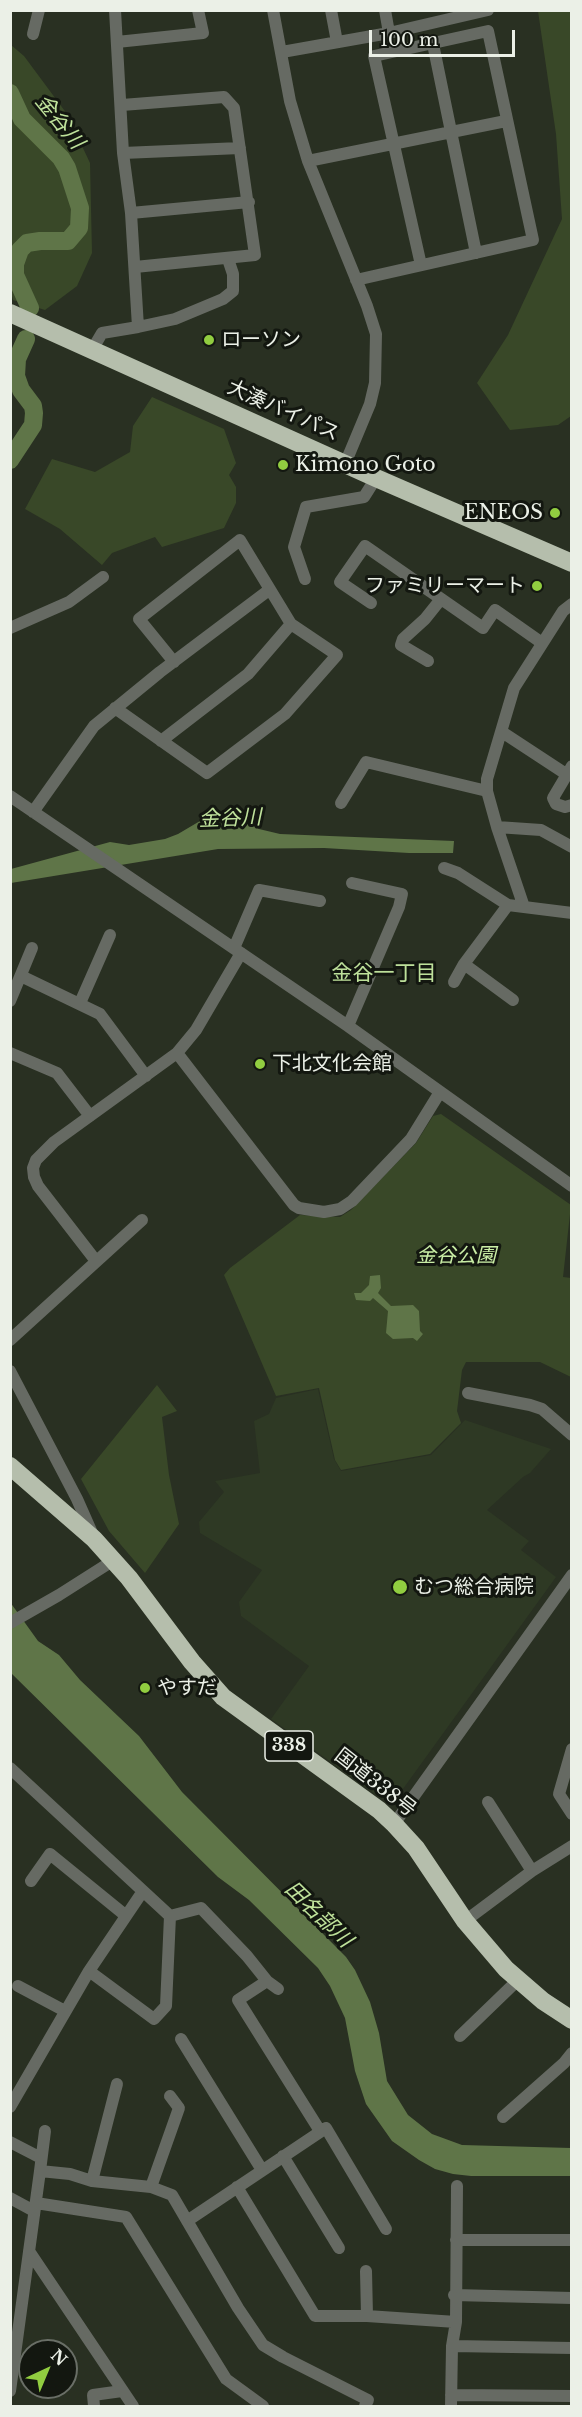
<!DOCTYPE html>
<html>
<head>
<meta charset="utf-8">
<style>
  body { margin:0 }
  #map { position:relative; width:582px; height:2417px; overflow:hidden; background:#293022; font-family:"Libre Baskerville",serif }
  canvas { display:block }
  .frame { position:absolute; inset:0; border:12px solid #ebf0e7; pointer-events:none }
  .north { position:absolute; left:18px; top:2339px; width:60px; height:60px; box-sizing:border-box; background:#131710; border:2px solid #696e66; border-radius:50%; rotate:44deg; font-size:16px; font-weight:700; line-height:24px; text-align:center; color:#ebf0e7 }
  .north::after { content:''; display:block; margin:auto; width:21px; height:27px; background:#91cd40; clip-path:polygon(50% 0,100% 100%,50% 72%,0 100%) }
  .scale { position:absolute; left:369px; top:30px; width:146px; height:27px; box-sizing:border-box; border:3px solid #ebf0e7; border-top:0; padding-left:8px; font-size:18px; line-height:21px; white-space:nowrap; color:#ebf0e7; -webkit-text-stroke:4px #131710; paint-order:stroke }
</style>
</head>
<body>
<div id="map">
<canvas width="582" height="2417"></canvas>
<div class="frame"></div>
<div class="north">N</div>
<div class="scale">100 m</div>
</div>
<script>
const context = document.querySelector('canvas').getContext('2d');
context.lineJoin = 'round';
function fill(path, color) { context.fillStyle = color; context.fill(path, 'evenodd'); }
const shape = rows => new Path2D(rows.map(r => 'M' + r).join(''));
function stroke(path, color, width, dash) { context.strokeStyle = color; context.lineWidth = width; context.lineCap = dash ? 'butt' : 'round'; context.setLineDash(dash || []); context.stroke(path); }
function label(font, color, halo, rows, align = 'center') {
  context.font = font + ' "Libre Baskerville","Noto Sans JP",serif'; context.lineWidth = 6; context.setLineDash([]); context.textBaseline = 'middle'; context.strokeStyle = halo; context.fillStyle = color; for (const [text, x, y, turn = 0] of rows) {
    context.save(); context.translate(x, y); context.rotate((+turn || 0) * Math.PI / 180); context.textAlign = isNaN(turn) ? turn : align; if (halo) context.strokeText(text, 0, 0); context.fillText(text, 0, 0); context.restore();
  }
}
const built = shape([
  [318,1389,334,1459,341,1471,431,1455,465,1420,551,1449,530,1473,523,1477,487,1510,529,1541,521,1550,556,1577,400,1793,381,1798,271,1719,309,1666,241,1616,239,1602,262,1570,200,1533,199,1522,224,1492,215,1481,260,1473,254,1421,269,1414,276,1398]
]);
const green = shape([
  [538,11,571,11,571,416,558,425,510,430,477,383,508,335,562,219,556,134],
  [11,45,24,56,67,114,90,163,92,253,77,286,45,310,13,300,11,293],
  [152,397,224,429,236,463,229,475,236,487,236,503,224,528,162,547,155,537,112,553,102,565,60,529,25,509,52,459,95,472,130,452,133,426],
  [441,1114,571,1205,563,1277,571,1278,571,1377,540,1362,466,1362,462,1370,457,1411,461,1423,430,1454,341,1470,335,1460,319,1388,276,1396,224,1275,230,1268,300,1215,340,1217,351,1210,416,1143,433,1116],
  [157,1385,177,1411,162,1417,169,1475,179,1524,145,1573,109,1531,81,1479]
]);
const water = shape([
  [228,816,244,820,259,829,280,834,454,841,453,853,409,853,324,848,218,849,11,883,11,869,110,842,129,845,165,839,178,834,200,821],
  [380,1275,381,1288,378,1293,391,1306,413,1305,419,1311,420,1331,423,1334,417,1341,413,1338,393,1339,386,1333,388,1311,373,1298,370,1301,356,1300,354,1293,361,1293,369,1285,370,1276],
  [10,1602,38,1641,59,1655,80,1680,139,1736,182,1792,346,1957,355,1970,370,2002,379,2033,387,2081,408,2115,432,2134,462,2145,571,2148,571,2176,471,2176,453,2174,435,2169,419,2160,392,2141,366,2104,355,2071,345,2018,330,1986,318,1968,249,1900,218,1877,11,1673]
]);
const river = shape([
  [10,93,22,119,61,158,67,168,80,208,79,228,68,241,40,241,27,243,20,250,15,264,15,275,30,308],
  [10,460,33,425,34,413,33,406,21,390,16,376,17,359,26,339]
]);
const minor = shape([
  [273,10,290,101,308,161,367,306,376,334,375,383,370,404,345,464],
  [331,10,337,42],
  [385,10,389,33],
  [33,34,39,10],
  [117,42,203,33,198,10],
  [433,44,476,253],
  [282,52,389,33,488,10],
  [122,105,224,97,234,108,255,255,135,267],
  [123,153,240,148],
  [308,161,506,121],
  [131,213,249,202],
  [356,280,533,240,488,31,374,56,421,265],
  [138,327,175,319,223,299,233,291,233,274,228,259],
  [92,350,102,333,138,327,131,213,123,153,115,10],
  [305,579,294,547,306,507,364,497,376,478],
  [371,603,340,582,365,546,483,628,495,610,542,643],
  [10,628,69,602,103,577],
  [428,661,401,645,403,639,425,619,441,599],
  [115,708,207,773,285,714,337,655,291,624,240,540,139,619,174,662],
  [502,732,566,774],
  [161,741,248,674,291,624],
  [572,766,553,798,556,804,565,807,572,805],
  [10,796,348,1026,572,1186],
  [341,803,366,762,487,791],
  [33,812,94,726,160,672,269,590],
  [497,827,541,830,572,847],
  [444,868,458,873,508,905,572,913],
  [524,907,497,827,487,791,487,779,514,688,563,611,572,604],
  [234,948,259,890,320,901],
  [464,964,513,1000],
  [21,976,100,1014,146,1076],
  [454,982,464,964,508,905],
  [10,1001,32,948],
  [80,1003,110,935],
  [348,1026,399,907,402,894,352,883],
  [10,1053,57,1073,90,1116],
  [177,1053,294,1205,299,1208,324,1212,340,1209,352,1201,411,1139,440,1092],
  [96,1261,38,1186,34,1177,33,1168,36,1160,54,1142,177,1053,196,1030,241,953],
  [10,1340,142,1220],
  [10,1371,77,1499,92,1533],
  [468,1393,530,1405,542,1409,572,1435],
  [10,1623,59,1595,114,1560],
  [572,1749,559,1794,572,1814],
  [10,1768,143,1891,89,1971,10,2107],
  [488,1802,532,1871],
  [394,1824,572,1575],
  [31,1881,50,1854,125,1915],
  [143,1891,170,1916,201,1908,247,1956,267,1981,278,1989],
  [465,1921,532,1871,572,1846],
  [89,1971,154,2019,166,2006,170,1916],
  [267,1981,238,2000,320,2131],
  [18,1986,65,2011],
  [460,2036,518,1980],
  [181,2039,262,2170],
  [503,2117,564,2063,572,2053],
  [10,2142,41,2158],
  [283,2156,339,2248],
  [40,2171,45,2131],
  [92,2181,117,2084],
  [151,2187,179,2108,170,2096],
  [237,2187,315,2316,367,2316,456,2322],
  [10,2198,34,2211],
  [36,2203,126,2217,226,2379,263,2406],
  [187,2221,326,2128,386,2229],
  [456,2240,572,2240],
  [29,2251,133,2406],
  [366,2271,367,2316],
  [454,2295,572,2298],
  [452,2346,572,2348],
  [10,2391,40,2171,70,2174,92,2181,151,2187,172,2195,238,2308,263,2345,283,2357,368,2400,365,2406],
  [451,2395,572,2396],
  [94,2406,93,2395,122,2391],
  [451,2406,452,2346,456,2322,457,2186]
]);
const highway = shape([
  [10,313,376,478,572,563],
  [10,1466,94,1539,129,1578,192,1662,223,1697,379,1810,394,1824,416,1848,465,1921,506,1969,543,2001,572,2020]
]);
const markers = [
  [209,340,6,"#91cd40"],
  [283,465,6,"#91cd40"],
  [555,513,6,"#91cd40"],
  [537,586,6,"#91cd40"],
  [260,1064,6,"#91cd40"],
  [400,1587,8,"#91cd40"],
  [145,1688,6,"#91cd40"]
];
const shields = [
  [289,1746,48]
];
const shieldNames = [
  ["338",289,1746]
];
const poiNames = [
  ["ローソン",221,340],
  ["Kimono Goto",295,465],
  ["ENEOS",543,513,"right"],
  ["ファミリーマート",525,586,"right"],
  ["下北文化会館",272,1064],
  ["むつ総合病院",414,1587],
  ["やすだ",157,1688]
];
const streetNames = [
  ["大湊バイパス",283,411,24],
  ["国道338号",375,1783,38]
];
const parkNames = [
  ["金谷公園",456,1256]
];
const waterNames = [
  ["金谷川",59,122,51],
  ["金谷川",230,819,-2],
  ["田名部川",318,1915,44]
];
const neighbourhoodNames = [
  ["金谷一丁目",384,974]
];
fill(built, '#2e3924');
fill(green, '#394828');
fill(water, '#5f7548');
stroke(river, '#5f7548', 18);
stroke(minor, '#666a63', 12);
stroke(highway, '#b5beac', 18);
for (const [x, y, r, color] of markers) { const dot = new Path2D(); dot.arc(x, y, r, 0, 2 * Math.PI); context.fillStyle = color; context.fill(dot); stroke(dot, '#131710', 2); }
for (const [x, y, w] of shields) { const box = new Path2D(); box.roundRect(x - w / 2, y - 15, w, 30, 4.5); context.fillStyle = '#131710'; context.fill(box); stroke(box, '#ebf0e7', 1.5); }
label('bold 18px', '#ebf0e7', null, shieldNames);
label('20px', '#ebf0e7', '#131710', poiNames, 'left');
label('20px', '#ebf0e7', '#131710', streetNames);
label('italic 20px', '#c9eda5', '#131710', parkNames);
label('italic 21px', '#bfe29b', '#131710', waterNames);
label('21px', '#bde09a', '#131710', neighbourhoodNames);
</script>
</body>
</html>
